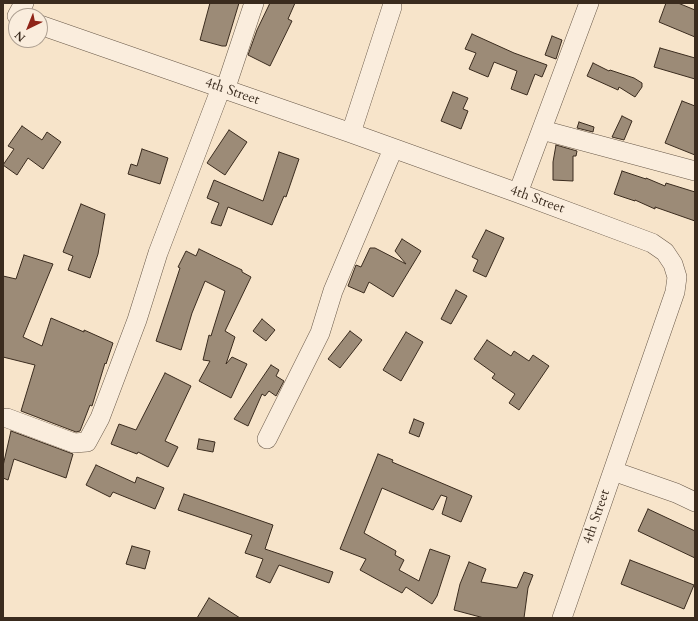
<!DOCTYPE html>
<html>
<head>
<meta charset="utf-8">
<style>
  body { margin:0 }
  #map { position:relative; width:698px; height:621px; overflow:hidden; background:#f7e4ca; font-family:Cardo,serif }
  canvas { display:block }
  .frame { position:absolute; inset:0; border:4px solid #3a2b1e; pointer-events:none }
  .north { position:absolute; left:8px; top:8px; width:40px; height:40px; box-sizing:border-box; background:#faeddd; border:1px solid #ad9f91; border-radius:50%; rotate:223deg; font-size:11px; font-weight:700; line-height:16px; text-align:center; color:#3a2b1e }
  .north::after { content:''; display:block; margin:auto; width:14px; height:18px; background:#8f2418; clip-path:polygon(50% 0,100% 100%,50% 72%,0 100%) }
</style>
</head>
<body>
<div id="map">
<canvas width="698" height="621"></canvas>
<div class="frame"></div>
<div class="north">N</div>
</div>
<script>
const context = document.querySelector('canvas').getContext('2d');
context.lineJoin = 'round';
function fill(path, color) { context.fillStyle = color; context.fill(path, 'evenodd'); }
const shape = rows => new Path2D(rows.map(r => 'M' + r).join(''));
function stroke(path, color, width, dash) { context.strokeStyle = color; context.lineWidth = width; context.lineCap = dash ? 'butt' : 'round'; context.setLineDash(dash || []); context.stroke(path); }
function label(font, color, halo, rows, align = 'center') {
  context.font = font + ' Cardo,serif'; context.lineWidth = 3.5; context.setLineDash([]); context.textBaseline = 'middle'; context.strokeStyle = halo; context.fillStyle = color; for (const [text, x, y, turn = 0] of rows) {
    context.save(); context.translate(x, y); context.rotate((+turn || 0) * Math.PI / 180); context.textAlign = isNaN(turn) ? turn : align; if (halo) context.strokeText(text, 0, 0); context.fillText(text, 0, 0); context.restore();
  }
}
const building = shape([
  [210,3,239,3,226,46,222,46,200,40,210,3],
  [270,3,295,3,288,19,292,21,270,66,248,55,257,30,270,3],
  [666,3,678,3,695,10,695,37,659,22,666,3],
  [472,34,514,53,547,65,542,77,535,74,527,95,511,89,517,71,494,62,488,77,469,69,476,53,465,49,472,34],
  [552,36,562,40,556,59,545,55,552,36],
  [660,48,695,58,695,79,654,67,660,48],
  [593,63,609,71,610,70,634,78,642,83,642,87,635,97,619,87,618,90,587,76,593,63],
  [453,92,468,98,463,109,468,111,461,129,441,121,453,92],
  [682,101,695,106,695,155,665,143,682,101],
  [622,116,632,121,624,140,612,137,622,116],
  [579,122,594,127,593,132,577,128,579,122],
  [22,126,42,140,47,132,61,142,43,169,28,158,17,175,3,165,14,149,8,146,22,126],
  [229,130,247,142,225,175,207,163,229,130],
  [556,145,577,151,576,156,573,156,573,181,553,180,553,162,556,145],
  [142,149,168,158,160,184,128,174,131,164,137,166,142,149],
  [279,152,299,159,286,197,284,196,272,225,228,207,221,226,211,223,219,203,207,198,214,180,263,201,279,152],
  [622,171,646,179,646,178,665,186,666,183,695,192,695,221,655,207,655,209,635,200,635,201,614,194,622,171],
  [81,204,105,214,98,254,90,278,68,270,73,256,63,252,81,204],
  [486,230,504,238,486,277,473,271,478,260,472,257,486,230],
  [402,239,421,251,393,297,369,282,364,293,348,286,356,265,361,267,370,248,375,248,406,264,395,251,402,239],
  [199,249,242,270,242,272,251,277,225,331,235,337,226,364,232,357,247,364,231,398,199,381,210,361,203,360,209,335,211,336,225,291,205,281,192,313,181,350,156,341,180,268,178,267,186,251,196,256,199,249],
  [24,255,53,264,23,337,42,346,51,318,84,332,84,330,113,343,106,364,105,363,92,406,90,405,80,431,76,432,21,411,35,365,3,357,3,276,16,279,24,255],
  [456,290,467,296,451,324,441,319,456,290],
  [262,319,275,330,266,341,253,331,262,319],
  [350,331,362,340,340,368,328,359,350,331],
  [406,332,423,342,401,381,383,370,406,332],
  [487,340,511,356,514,351,529,361,533,355,549,366,519,410,509,403,515,394,492,378,495,374,474,359,487,340],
  [271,365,279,370,276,376,284,381,276,396,269,391,265,396,262,394,248,426,234,419,271,365],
  [165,373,191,386,165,441,178,447,168,467,138,452,137,454,111,444,119,424,136,430,165,373],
  [414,419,424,423,419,437,409,433,414,419],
  [11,431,73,454,66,478,14,459,8,480,3,478,3,466,11,431],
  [199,439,215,442,213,452,197,449,199,439],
  [378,454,393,460,392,462,472,496,461,522,442,514,447,497,441,495,433,510,382,488,364,533,396,551,395,555,404,560,399,570,419,581,430,549,450,556,437,596,432,604,406,587,402,593,360,570,366,559,340,549,378,454],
  [96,465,135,483,137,477,164,488,155,509,113,492,110,497,86,485,96,465],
  [184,494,273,525,265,549,333,572,329,583,279,565,270,583,256,577,263,559,245,553,252,535,178,510,184,494],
  [648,509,695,531,695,558,638,531,648,509],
  [132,546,150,551,145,569,126,564,132,546],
  [630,560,694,585,684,609,621,584,630,560],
  [469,562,486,569,481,582,517,588,524,572,533,575,528,588,524,618,484,618,454,610,460,584,469,562],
  [209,598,240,618,197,618,209,598]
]);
const minor = shape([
  [17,16,24,3],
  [40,25,351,133,518,193,652,243,665,252,673,264,677,277,675,292,562,618],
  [225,90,254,3],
  [542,130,695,171],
  [351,133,392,7],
  [518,193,589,3],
  [7,418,74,443,87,442,100,418,137,320,158,253,221,88],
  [267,439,320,333,333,291,393,149],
  [613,471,676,493,695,502]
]);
const streetNames = [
  ["4th Street",232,92,19],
  ["4th Street",537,200,20],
  ["4th Street",597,517,-71]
];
fill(building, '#9c8b77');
stroke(building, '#3a2b1e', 1);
stroke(minor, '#695949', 20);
stroke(minor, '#faeddd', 19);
label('14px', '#3a2b1e', '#faeddd', streetNames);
</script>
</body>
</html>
